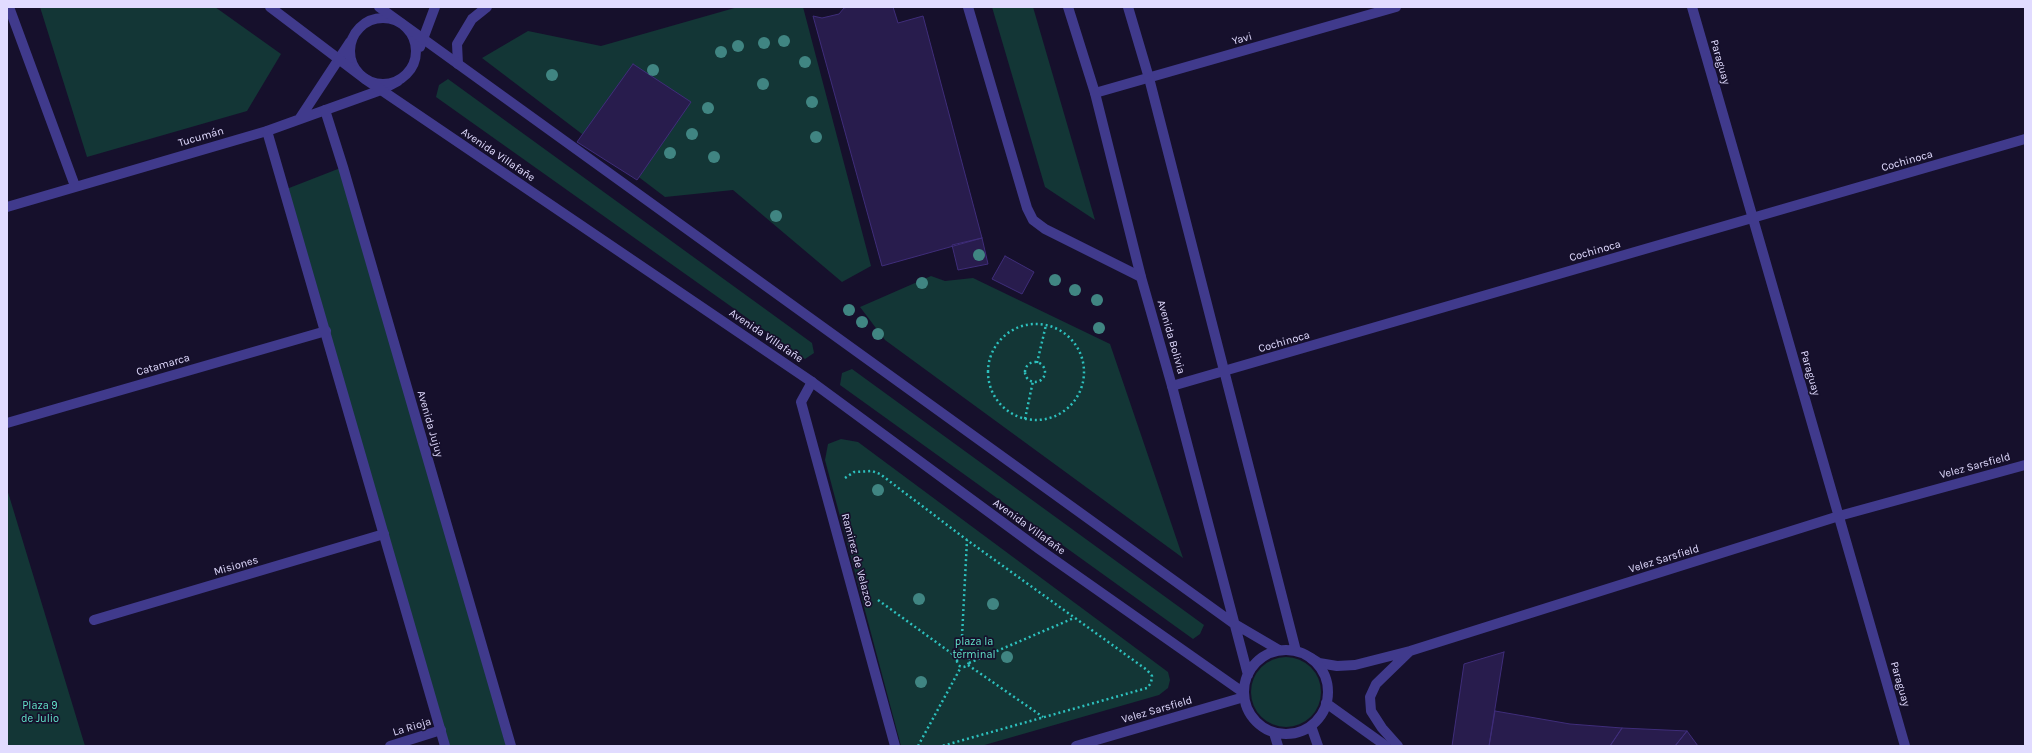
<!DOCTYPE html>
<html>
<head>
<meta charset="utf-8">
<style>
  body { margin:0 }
  #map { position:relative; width:2032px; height:753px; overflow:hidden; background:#16102c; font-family:Karla,sans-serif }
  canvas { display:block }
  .frame { position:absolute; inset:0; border:8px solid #e1dbff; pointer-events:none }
</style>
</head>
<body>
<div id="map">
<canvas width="2032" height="753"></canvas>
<div class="frame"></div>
</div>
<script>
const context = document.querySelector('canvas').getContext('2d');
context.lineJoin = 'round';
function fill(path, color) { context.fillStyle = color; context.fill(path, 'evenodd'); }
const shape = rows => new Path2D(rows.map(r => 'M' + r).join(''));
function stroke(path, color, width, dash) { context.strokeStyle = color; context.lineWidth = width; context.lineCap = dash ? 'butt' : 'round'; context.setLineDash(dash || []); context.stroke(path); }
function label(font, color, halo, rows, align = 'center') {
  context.font = font + ' Karla,sans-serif'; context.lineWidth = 3.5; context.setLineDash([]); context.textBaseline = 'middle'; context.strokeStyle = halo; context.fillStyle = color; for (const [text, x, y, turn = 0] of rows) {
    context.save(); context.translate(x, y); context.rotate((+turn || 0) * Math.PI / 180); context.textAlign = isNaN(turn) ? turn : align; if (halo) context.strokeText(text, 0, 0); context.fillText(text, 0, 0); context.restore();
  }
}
const green = shape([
  [40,7,215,7,281,54,247,111,87,157],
  [738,7,803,7,871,266,842,282,733,190,665,197,482,58,528,31,601,46],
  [992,7,1033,7,1095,220,1045,187],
  [448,79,812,343,814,353,805,359,436,97,439,85],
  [343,167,511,746,445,746,284,190],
  [931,276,945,281,973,278,1110,344,1183,558,885,340,860,307],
  [852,369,1204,625,1200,634,1193,639,840,385,842,373],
  [841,439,858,442,1168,672,1170,680,1168,688,1159,695,981,746,901,746,825,460,828,444],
  [7,489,85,746,7,746],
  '1251 692a35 35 0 1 1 70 0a35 35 0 1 1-70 0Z'
]);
const building = shape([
  [849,7,893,7,898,23,923,16,982,238,882,266,813,16,822,18,839,14,844,8,849,7],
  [633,64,691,102,637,180,577,142,633,64],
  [982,238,988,264,958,270,952,245,982,238],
  [1005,256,1034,272,1022,294,992,279,1005,256],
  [1504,652,1489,746,1452,746,1464,664,1504,652],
  [1495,711,1570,724,1622,728,1610,746,1489,746,1495,711],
  [1622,728,1687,731,1675,746,1610,746,1622,728],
  [1687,731,1698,746,1675,746,1687,731]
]);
const path = shape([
  '988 372a48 48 0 1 1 96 0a48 48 0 1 1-96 0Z',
  '1025 372a10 10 0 1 1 20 0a10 10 0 1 1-20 0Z',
  [1037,363,1046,325],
  [1025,419,1033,381],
  [845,478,854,472,872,471,880,474,967,540,1147,670,1152,676,1151,683,1147,688,942,746],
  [878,600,958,658],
  '957 661a6 6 0 1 1 12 0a6 6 0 1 1-12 0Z',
  [961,656,967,540],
  [969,663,1074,618],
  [968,665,1043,717],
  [918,746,961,667]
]);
const service = shape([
  [968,7,1027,208,1033,220,1045,229,1141,277],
  [458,64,457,44,472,19,487,7]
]);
const minor = shape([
  [9,7,75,186],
  [1692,7,1905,746],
  '350 51a33 33 0 1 1 66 0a33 33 0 1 1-66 0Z',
  [420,47,435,7],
  [1095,93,1396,7],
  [300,118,350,42],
  [7,207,267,131,381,90,398,81],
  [812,382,801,402,895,746],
  [1172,386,2025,139],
  [7,423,326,331],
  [94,620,384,534],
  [1311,658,1319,663,1337,666,1355,665,1410,651,1839,516,2025,465],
  [390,746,441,730],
  [1076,746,1244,697],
  [1398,746,1382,728,1371,711,1370,697,1376,684,1409,652]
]);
const tertiary = shape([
  [270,7,365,79,812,382,1039,549,1244,693],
  [379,7,1233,623,1279,650],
  [1068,7,1095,93,1141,277,1172,386,1248,675],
  [1128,7,1149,78,1296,651],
  [325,110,343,167,511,746],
  [267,131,445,746],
  '1244 692a42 42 0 1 1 84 0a42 42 0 1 1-84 0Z',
  [1326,703,1386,746],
  [1311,726,1318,746],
  [1274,733,1278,746]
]);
const trees = [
  [784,41],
  [764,43],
  [738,46],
  [721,52],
  [805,62],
  [653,70],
  [552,75],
  [763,84],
  [812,102],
  [708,108],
  [692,134],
  [816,137],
  [670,153],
  [714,157],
  [776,216],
  [979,255],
  [1055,280],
  [922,283],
  [1075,290],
  [1097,300],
  [849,310],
  [862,322],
  [1099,328],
  [878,334],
  [878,490],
  [919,599],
  [993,604],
  [1007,657],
  [921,682]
];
const streetNames = [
  ["Yavi",1242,39,-16],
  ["Paraguay",1720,62,74],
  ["Tucumán",201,137,-16],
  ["Avenida Villafañe",498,155,34],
  ["Cochinoca",1907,161,-16],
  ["Cochinoca",1595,251,-16],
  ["Avenida Villafañe",766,336,34],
  ["Avenida Bolivia",1171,337,74],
  ["Cochinoca",1284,342,-16],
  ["Catamarca",163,365,-16],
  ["Paraguay",1810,373,74],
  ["Avenida Jujuy",430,424,74],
  ["Velez Sarsfield",1975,466,-15],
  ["Avenida Villafañe",1029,527,36],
  ["Velez Sarsfield",1664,559,-17],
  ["Ramirez de Velazco",857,560,75],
  ["Misiones",236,566,-16],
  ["Paraguay",1900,684,74],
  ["Velez Sarsfield",1157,710,-16],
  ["La Rioja",412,727,-17]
];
const parkNames = [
  ["plaza la",974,642],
  ["terminal",974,655],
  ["Plaza 9",40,706],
  ["de Julio",40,719]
];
fill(green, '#133636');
fill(building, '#281c4d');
stroke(building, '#3f2d7a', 1);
stroke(path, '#2dc1be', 2.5, [2, 3]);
stroke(service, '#403a8c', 10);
stroke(minor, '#403a8c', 10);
stroke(tertiary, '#403a8c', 10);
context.fillStyle = '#408582';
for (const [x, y] of trees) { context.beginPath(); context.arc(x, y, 6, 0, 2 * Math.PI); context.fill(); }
label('11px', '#e1dbff', '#16102c', streetNames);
label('11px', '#62e4c9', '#16102c', parkNames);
</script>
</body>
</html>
